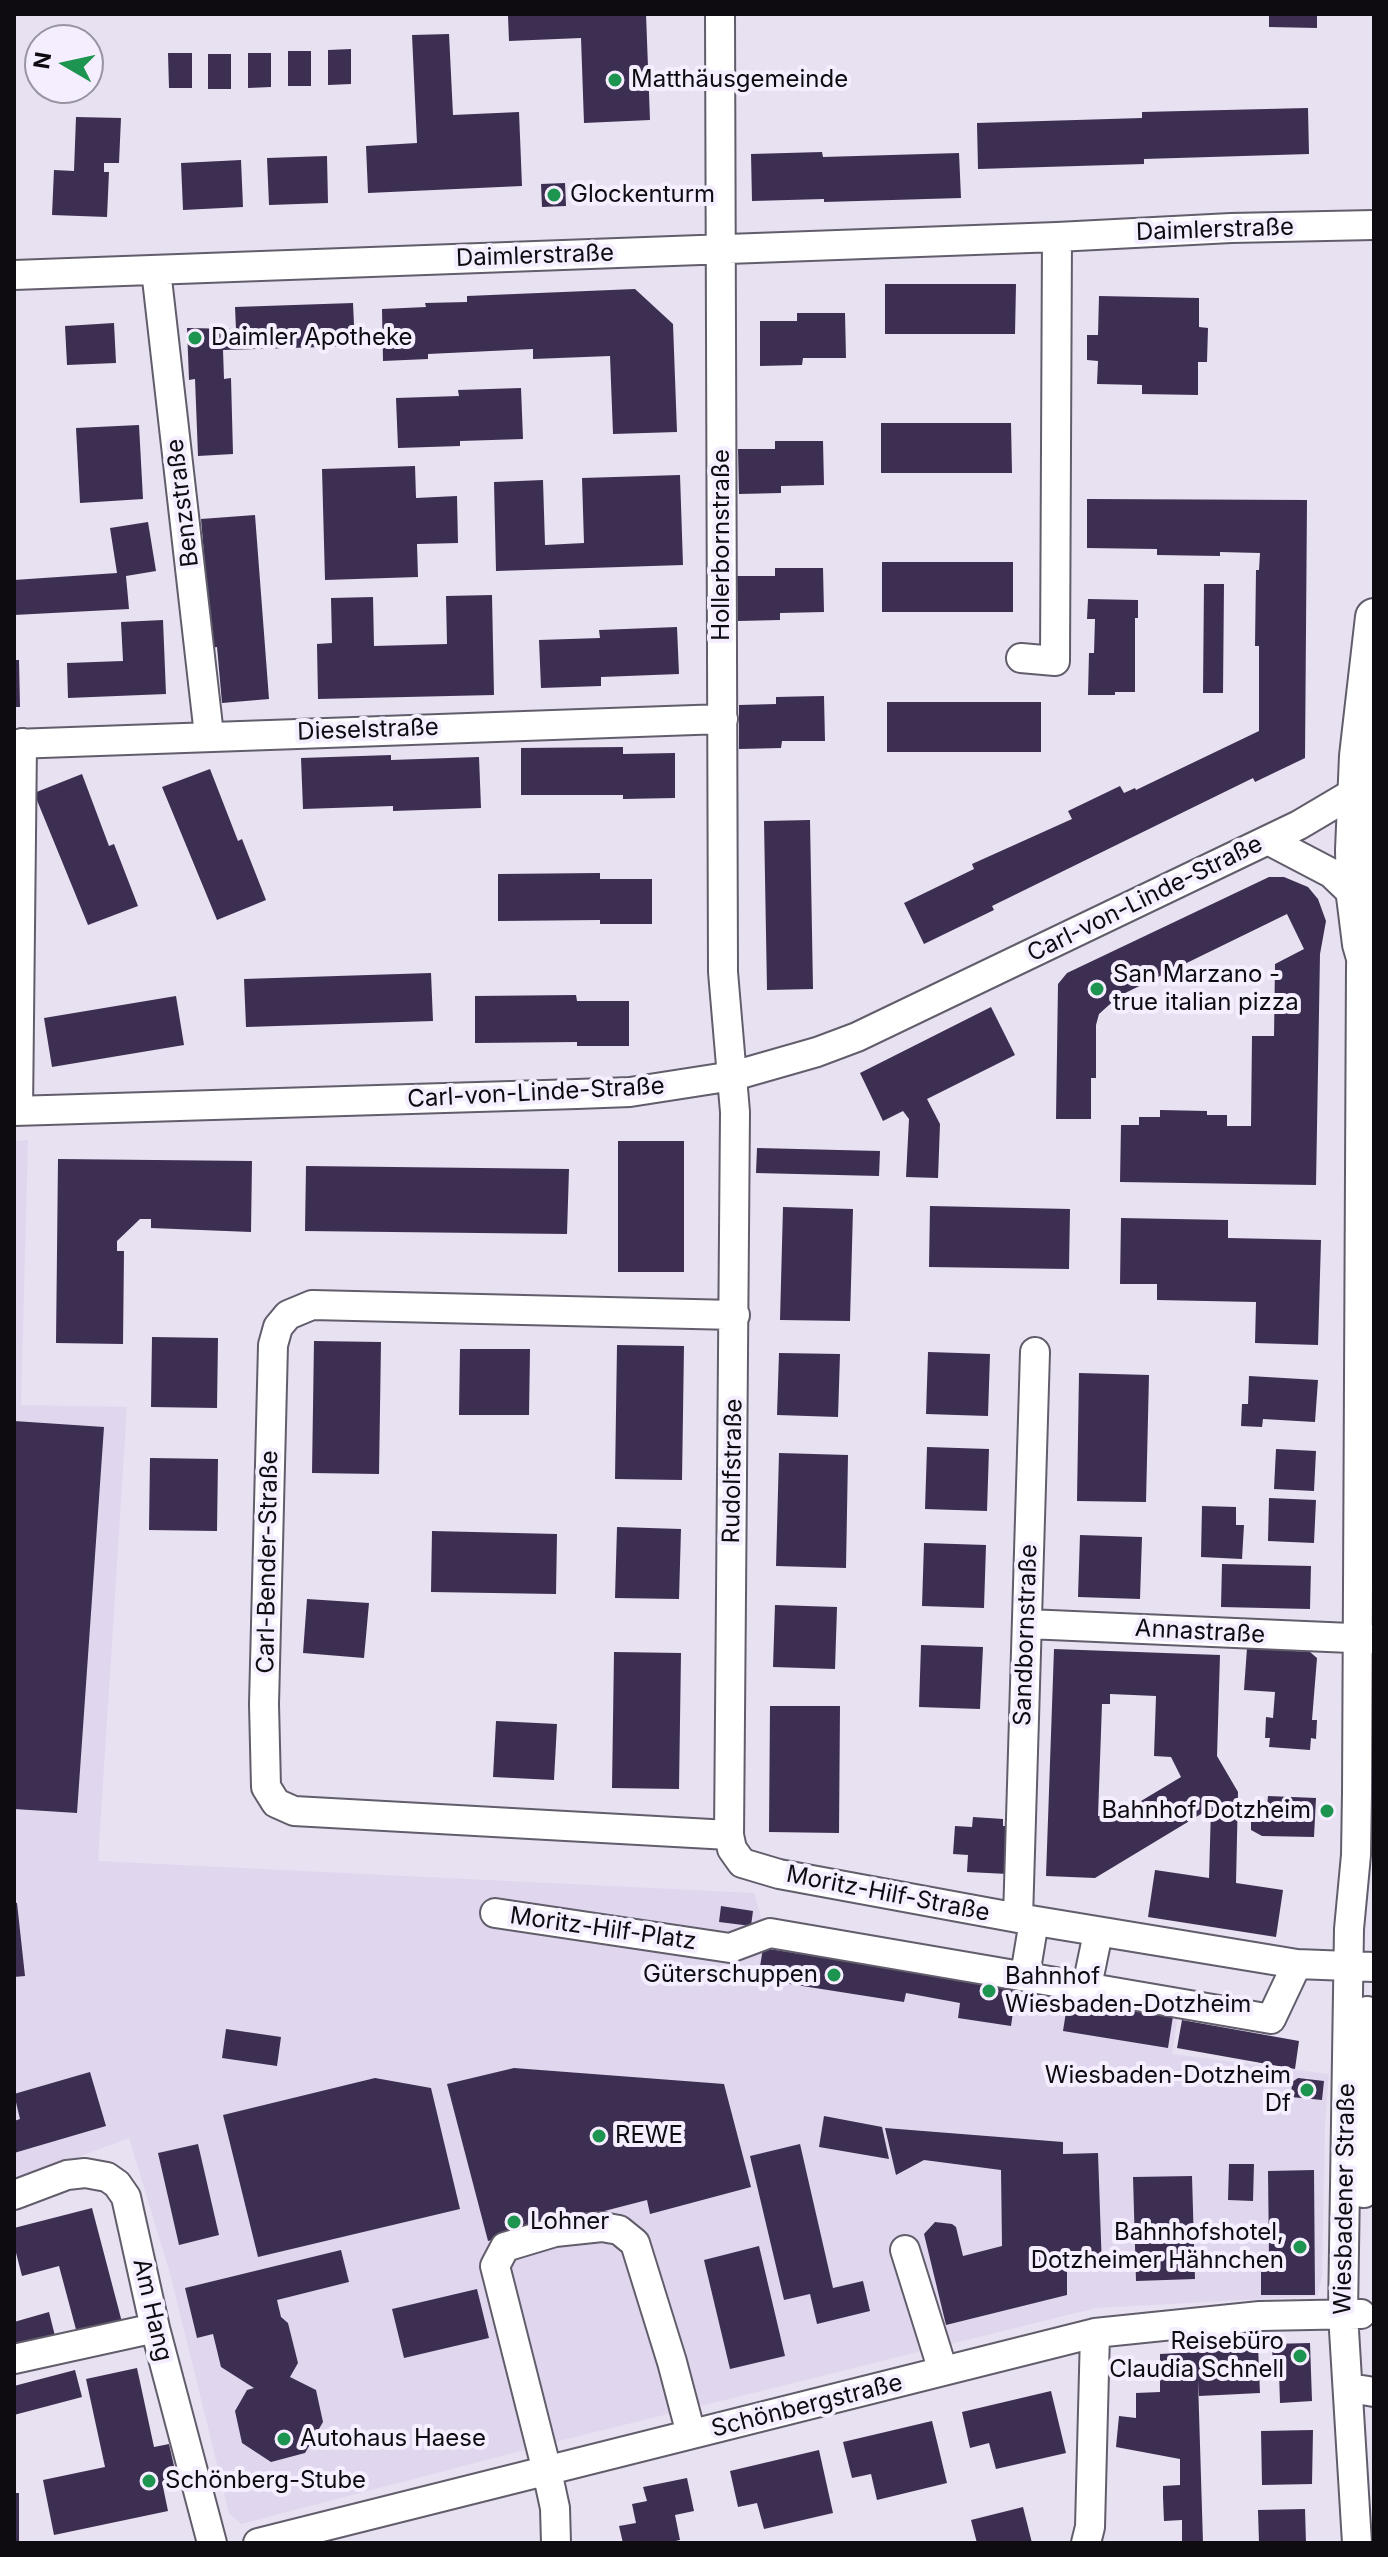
<!DOCTYPE html>
<html>
<head>
<meta charset="utf-8">
<style>
  body { margin:0 }
  #map { position:relative; width:1388px; height:2557px; overflow:hidden; background:#e7e1f1; font-family:Inter,sans-serif }
  canvas { display:block }
  .frame { position:absolute; inset:0; border:16px solid #0e0c11; pointer-events:none }
  .north { position:absolute; left:24px; top:24px; width:80px; height:80px; box-sizing:border-box; background:#f4eeff; border:2px solid #9894a0; border-radius:50%; rotate:279deg; font-size:22px; font-weight:700; line-height:32px; text-align:center; color:#0e0c11 }
  .north::after { content:''; display:block; margin:auto; width:28px; height:36px; background:#1d9450; clip-path:polygon(50% 0,100% 100%,50% 72%,0 100%) }
</style>
</head>
<body>
<div id="map">
<canvas width="1388" height="2557"></canvas>
<div class="frame"></div>
<div class="north">N</div>
</div>
<script>
const context = document.querySelector('canvas').getContext('2d');
context.lineJoin = 'round';
function fill(path, color) { context.fillStyle = color; context.fill(path, 'evenodd'); }
const shape = rows => new Path2D(rows.map(r => 'M' + r).join(''));
function stroke(path, color, width, dash) { context.strokeStyle = color; context.lineWidth = width; context.lineCap = dash ? 'butt' : 'round'; context.setLineDash(dash || []); context.stroke(path); }
function label(font, color, halo, rows, align = 'center') {
  context.font = font + ' Inter,sans-serif'; context.lineWidth = 8; context.setLineDash([]); context.textBaseline = 'middle'; context.strokeStyle = halo; context.fillStyle = color; for (const [text, x, y, turn = 0] of rows) {
    context.save(); context.translate(x, y); context.rotate((+turn || 0) * Math.PI / 180); context.textAlign = isNaN(turn) ? turn : align; if (halo) context.strokeText(text, 0, 0); context.fillText(text, 0, 0); context.restore();
  }
}
const built = shape([
  [28,1140,21,1405,127,1407,98,1861,754,1893,768,1940,1178,2014,1172,2054,1329,2074,1325,2125,1322,2277,1317,2296,1096,2308,563,2440,241,2524,229,2513,171,2277,129,2138,14,2181,14,1141]
]);
const building = shape([
  [561,14,646,14,650,120,584,123,581,38,509,41,508,16],
  [1269,14,1317,14,1317,28,1269,27],
  [449,34,453,115,519,112,522,186,368,193,366,146,417,143,412,35],
  [351,49,351,84,328,85,328,50],
  [288,51,311,51,311,86,288,86],
  [168,53,192,53,192,88,169,88],
  [248,53,271,53,271,87,248,88],
  [208,54,231,54,231,89,208,89],
  [1308,108,1309,154,1144,159,1144,164,978,169,977,123,1142,118,1142,112],
  [76,117,121,118,119,163,104,163,104,172,109,172,107,217,52,215,54,170,74,171],
  [822,152,823,157,959,153,961,198,824,202,824,199,752,201,751,154],
  [327,156,328,203,269,205,267,158],
  [241,160,243,207,183,210,181,163],
  [565,183,566,206,542,207,541,184],
  [885,284,1016,284,1015,334,885,334],
  [635,289,673,324,677,432,613,434,610,356,533,359,533,349,428,354,428,359,383,361,382,309,426,307,425,303,467,302,467,296],
  [1099,296,1199,298,1199,327,1208,328,1207,362,1198,362,1198,395,1142,394,1142,385,1097,384,1098,361,1087,360,1087,335,1098,335],
  [353,303,355,346,223,350,224,379,231,378,233,454,198,456,195,379,189,380,187,328,236,329,235,307],
  [797,313,845,313,846,358,803,358,802,365,760,366,760,321,797,321],
  [114,323,116,363,67,365,65,326],
  [521,388,523,439,460,441,460,446,398,448,396,398,459,396,458,390],
  [881,423,1011,423,1012,473,881,473],
  [139,425,143,499,80,503,76,428],
  [775,441,823,441,824,485,781,486,781,493,739,494,738,449,775,449],
  [415,466,416,498,457,496,458,543,417,544,418,577,325,580,322,469],
  [680,475,683,565,496,571,494,482,543,480,545,545,584,543,582,478],
  [1087,499,1307,500,1305,758,1255,782,1253,778,992,906,994,910,924,944,904,903,974,869,972,864,1072,819,1068,811,1120,786,1124,793,1135,788,1136,790,1259,731,1259,646,1255,646,1256,570,1259,570,1260,553,1220,552,1220,556,1157,555,1157,549,1087,548],
  [255,515,269,699,222,703,217,647,212,648,201,519],
  [148,522,156,571,126,576,129,609,14,615,14,580,117,573,110,528],
  [882,562,1013,562,1013,612,882,612],
  [775,568,823,568,824,612,780,613,780,620,738,621,737,576,775,576],
  [1204,584,1224,584,1223,693,1203,693],
  [492,595,494,695,318,699,317,644,332,643,331,598,373,597,374,646,447,644,446,596],
  [1088,599,1138,600,1138,618,1135,618,1135,692,1115,692,1115,695,1088,695,1089,653,1094,653,1095,619,1087,619],
  [163,620,166,694,68,698,67,663,123,661,121,622],
  [677,627,679,674,601,677,601,686,541,688,539,640,600,638,599,630],
  [14,660,19,660,20,707,14,707],
  [824,696,825,741,782,741,781,748,739,749,739,705,776,704,776,697],
  [887,702,1041,702,1041,752,887,752],
  [623,747,623,754,675,753,675,798,623,799,623,795,521,795,521,748],
  [391,755,391,760,479,757,481,808,393,811,393,806,303,809,301,758],
  [210,769,238,841,242,839,266,900,217,920,162,787],
  [82,774,109,846,114,844,138,906,88,925,34,793],
  [810,820,813,989,767,990,764,821],
  [600,873,600,879,652,879,652,924,600,924,600,920,498,921,498,874],
  [1269,877,1284,877,1308,887,1318,899,1326,921,1320,954,1316,1185,1120,1182,1121,1125,1139,1125,1139,1117,1160,1117,1160,1110,1207,1111,1207,1115,1227,1115,1227,1126,1251,1126,1252,1036,1274,1036,1275,964,1304,949,1287,914,1119,996,1099,1014,1096,1025,1096,1078,1091,1078,1091,1119,1056,1119,1058,984,1067,973],
  [431,973,433,1021,246,1027,244,979],
  [576,995,577,1001,629,1001,629,1046,577,1046,577,1042,475,1043,475,996],
  [176,996,184,1045,52,1067,44,1018],
  [991,1007,1015,1055,927,1099,940,1124,938,1178,906,1177,909,1119,903,1111,883,1121,860,1073],
  [618,1141,684,1141,684,1272,618,1272],
  [757,1148,880,1151,879,1176,756,1173],
  [58,1159,252,1161,251,1232,151,1228,151,1219,140,1219,117,1241,117,1251,124,1251,123,1344,56,1343],
  [306,1166,569,1169,567,1234,305,1231],
  [930,1206,1070,1209,1069,1269,929,1267],
  [783,1207,853,1209,850,1321,780,1320],
  [1121,1218,1228,1220,1228,1238,1321,1240,1318,1345,1255,1343,1256,1302,1157,1300,1157,1284,1120,1284],
  [152,1337,218,1338,217,1408,151,1407],
  [314,1341,381,1342,379,1474,312,1473],
  [617,1345,684,1346,682,1480,615,1479],
  [460,1349,530,1349,529,1415,459,1415],
  [928,1352,990,1354,988,1416,926,1414],
  [779,1353,840,1354,838,1417,777,1415],
  [1079,1373,1149,1375,1146,1502,1077,1501],
  [1249,1376,1318,1380,1315,1422,1263,1419,1262,1427,1241,1426,1242,1404,1248,1404],
  [14,1421,104,1427,77,1813,14,1809],
  [927,1447,989,1449,987,1511,925,1509],
  [1276,1449,1316,1451,1314,1491,1274,1489],
  [779,1453,848,1455,846,1568,776,1566],
  [150,1458,218,1459,217,1531,149,1530],
  [1269,1498,1316,1500,1314,1543,1268,1541],
  [1202,1506,1236,1507,1236,1525,1244,1525,1242,1559,1201,1557],
  [617,1527,681,1529,679,1599,615,1598],
  [432,1531,557,1534,556,1594,431,1592],
  [1080,1535,1142,1537,1140,1599,1078,1597],
  [924,1543,986,1545,984,1608,922,1606],
  [1222,1564,1311,1566,1310,1609,1221,1607],
  [307,1599,369,1603,364,1658,303,1653],
  [775,1605,837,1607,835,1669,773,1667],
  [921,1645,983,1647,980,1709,919,1707],
  [1247,1648,1310,1652,1317,1658,1312,1720,1317,1720,1316,1739,1311,1738,1310,1750,1269,1747,1270,1738,1265,1738,1266,1717,1273,1718,1275,1692,1244,1690],
  [1054,1649,1220,1655,1217,1756,1238,1792,1236,1883,1283,1890,1276,1937,1148,1917,1155,1870,1209,1878,1211,1808,1095,1878,1046,1876],
  [1110,1694,1156,1696,1154,1756,1171,1757,1181,1777,1116,1816,1098,1816,1102,1704,1110,1704],
  [614,1652,681,1653,679,1789,612,1788],
  [770,1706,840,1706,839,1833,769,1832],
  [496,1721,557,1724,554,1780,493,1777],
  [1268,1796,1316,1798,1314,1837,1262,1836,1251,1830,1251,1807,1267,1806],
  [973,1817,1003,1819,1003,1826,1012,1826,1008,1874,967,1872,968,1855,953,1854,955,1826,972,1827],
  [14,1902,17,1903,25,1976,14,1977],
  [721,1906,753,1911,751,1926,719,1922],
  [763,1948,964,1980,1018,1977,1011,2026,958,2018,960,2003,906,1993,904,2002,758,1979],
  [1068,1999,1173,2016,1168,2048,1063,2031],
  [1182,2020,1299,2041,1295,2069,1177,2048],
  [226,2029,281,2037,277,2066,222,2058],
  [514,2068,724,2084,751,2187,650,2214,647,2200,488,2241,447,2084],
  [90,2072,106,2126,14,2153,14,2121,20,2119,14,2094],
  [375,2078,431,2088,460,2209,258,2257,223,2115],
  [1298,2078,1324,2081,1322,2100,1291,2097,1292,2082],
  [824,2116,882,2127,889,2159,819,2147],
  [885,2128,1063,2142,1063,2154,1098,2153,1102,2269,1067,2271,1067,2295,946,2325,924,2234,935,2222,952,2224,956,2227,963,2256,1002,2246,1001,2170,924,2160,896,2175],
  [198,2144,219,2235,179,2245,158,2153],
  [800,2144,833,2288,863,2281,870,2311,817,2324,810,2294,784,2300,750,2156],
  [1229,2164,1254,2164,1253,2201,1228,2200],
  [1314,2170,1315,2295,1261,2295,1261,2272,1246,2257,1269,2257,1268,2171],
  [1192,2176,1195,2279,1136,2281,1133,2177],
  [92,2208,123,2326,78,2337,59,2266,22,2276,14,2245,14,2228],
  [759,2246,785,2356,730,2369,704,2260],
  [341,2250,349,2282,277,2300,281,2317,288,2323,298,2363,290,2377,316,2390,323,2422,305,2453,271,2462,242,2443,235,2411,247,2390,254,2388,221,2367,213,2334,197,2338,185,2288],
  [477,2289,489,2338,404,2358,392,2309],
  [49,2312,55,2336,14,2347,14,2322],
  [1310,2343,1312,2401,1280,2403,1279,2372,1273,2373,1272,2344],
  [1258,2346,1260,2393,1199,2396,1198,2380,1203,2543,1182,2543,1182,2520,1164,2521,1163,2497,1163,2486,1180,2485,1180,2459,1116,2447,1119,2416,1136,2418,1136,2393,1160,2392,1160,2354,1198,2352,1197,2348],
  [137,2368,154,2447,169,2444,177,2479,162,2482,168,2511,54,2535,43,2480,105,2467,86,2379],
  [75,2370,82,2397,14,2415,14,2386],
  [1051,2391,1066,2453,996,2469,989,2443,970,2448,962,2412],
  [932,2421,947,2483,877,2500,871,2474,852,2478,843,2442],
  [1313,2430,1312,2484,1262,2485,1261,2431],
  [819,2450,833,2513,764,2529,757,2503,738,2507,730,2471],
  [687,2478,694,2511,675,2515,680,2540,667,2543,623,2543,619,2526,636,2523,632,2504,647,2501,643,2487],
  [14,2493,19,2493,19,2543,14,2543],
  [1023,2507,1032,2543,977,2543,971,2520],
  [1305,2509,1306,2543,1259,2543,1258,2510]
]);
const minor = shape([
  [720,14,723,972,735,1112,729,1835,732,1849,742,1863,779,1874,1018,1918,1297,1964,1374,1967],
  [156,270,209,735],
  [14,275,1057,237,1231,228,1374,225],
  [1021,658,1055,661,1057,237],
  [14,744,723,719],
  [1268,840,1331,873,1355,896],
  [14,1111,577,1094,630,1092,733,1076,817,1052,857,1037,1299,825,1370,783],
  [18,1111,22,743],
  [1027,1624,1374,1639],
  [729,1835,294,1811,276,1803,266,1787,264,1704,273,1345,278,1327,288,1315,312,1305,735,1315],
  [495,1913,730,1948,770,1933,1271,2019,1297,1964],
  [1018,1918,1035,1352],
  [1025,1975,1034,1921],
  [1087,1986,1098,1933],
  [1364,2193,1367,2011],
  [14,2195,67,2175,85,2173,107,2177,117,2184,126,2197,155,2328,212,2543],
  [905,2250,943,2371],
  [14,2359,155,2328],
  [1362,2390,1374,2392],
  [258,2543,1095,2333,1260,2316,1361,2314],
  [556,2543,555,2508,547,2471,495,2266,505,2247,555,2232,602,2227,619,2230,635,2243,672,2362,691,2434],
  [1086,2543,1090,2527,1095,2333],
  [1357,2543,1343,2314,1349,1929,1356,1855,1357,1793,1361,965]
]);
const major = shape([
  [1374,617,1358,756,1354,850,1355,896,1361,944,1374,989]
]);
const markers = [
  [615,80,8,"#1d9450"],
  [554,195,8,"#1d9450"],
  [195,338,8,"#1d9450"],
  [1097,989,8,"#1d9450"],
  [1327,1811,8,"#1d9450"],
  [834,1975,8,"#1d9450"],
  [989,1991,8,"#1d9450"],
  [1307,2090,8,"#1d9450"],
  [599,2136,8,"#1d9450"],
  [514,2222,8,"#1d9450"],
  [1300,2247,8,"#1d9450"],
  [1300,2356,8,"#1d9450"],
  [284,2439,8,"#1d9450"],
  [149,2481,8,"#1d9450"]
];
const poiNames = [
  ["Matthäusgemeinde",631,80],
  ["Glockenturm",570,195],
  ["Daimler Apotheke",211,338],
  ["San Marzano -",1113,975],
  ["true italian pizza",1113,1003],
  ["Bahnhof Dotzheim",1311,1811,"right"],
  ["Güterschuppen",818,1975,"right"],
  ["Bahnhof",1005,1977],
  ["Wiesbaden-Dotzheim",1005,2005],
  ["Wiesbaden-Dotzheim",1291,2076,"right"],
  ["Df",1291,2104,"right"],
  ["REWE",615,2136],
  ["Lohner",530,2222],
  ["Bahnhofshotel,",1284,2233,"right"],
  ["Dotzheimer Hähnchen",1284,2261,"right"],
  ["Reisebüro",1284,2342,"right"],
  ["Claudia Schnell",1284,2370,"right"],
  ["Autohaus Haese",300,2439],
  ["Schönberg-Stube",165,2481]
];
const streetNames = [
  ["Daimlerstraße",1215,230,-2],
  ["Daimlerstraße",535,256,-2],
  ["Benzstraße",183,503,-97],
  ["Hollerbornstraße",722,545,-90],
  ["Dieselstraße",368,730,-2],
  ["Carl-von-Linde-Straße",1145,899,-26],
  ["Carl-von-Linde-Straße",536,1093,-3],
  ["Rudolfstraße",733,1471,-89],
  ["Carl-Bender-Straße",268,1562,-89],
  ["Annastraße",1200,1632,3],
  ["Sandbornstraße",1026,1635,-88],
  ["Moritz-Hilf-Straße",888,1894,11],
  ["Moritz-Hilf-Platz",603,1929,8],
  ["Wiesbadener Straße",1345,2199,-89],
  ["Am Hang",152,2310,77],
  ["Schönbergstraße",807,2406,-14]
];
fill(built, '#e0d7ef');
fill(building, '#3d2f51');
stroke(minor, '#625d6b', 32);
stroke(major, '#625d6b', 40);
stroke(minor, '#fff', 28);
stroke(major, '#fff', 36);
for (const [x, y, r, color] of markers) { const dot = new Path2D(); dot.arc(x, y, r, 0, 2 * Math.PI); context.fillStyle = color; context.fill(dot); stroke(dot, '#f4eeff', 3); }
label('24px', '#0e0c11', '#f4eeff', poiNames, 'left');
label('24px', '#0e0c11', '#f4eeff', streetNames);
</script>
</body>
</html>
